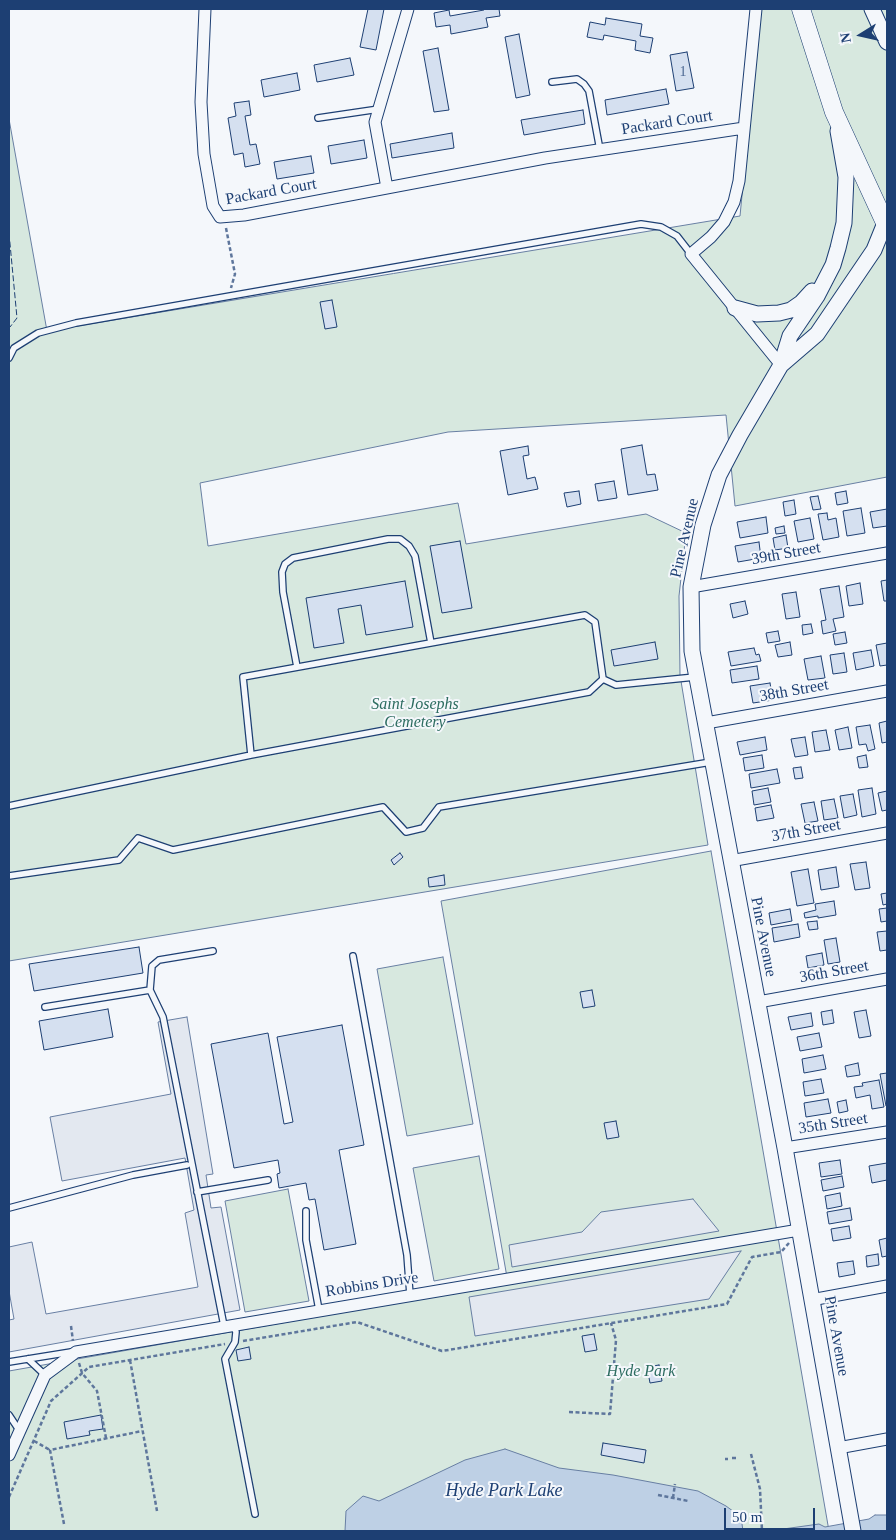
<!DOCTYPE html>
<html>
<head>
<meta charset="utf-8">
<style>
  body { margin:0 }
  #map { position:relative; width:896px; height:1540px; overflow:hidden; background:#f4f7fb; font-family:Georgia,serif }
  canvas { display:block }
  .frame { position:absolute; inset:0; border:10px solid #1d3f73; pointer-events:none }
  .north { position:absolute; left:836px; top:10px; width:50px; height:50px; -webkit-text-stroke:4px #f4f7fb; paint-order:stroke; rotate:260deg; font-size:14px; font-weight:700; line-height:20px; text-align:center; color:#1d3f73 }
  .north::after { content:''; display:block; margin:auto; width:18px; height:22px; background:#1d3f73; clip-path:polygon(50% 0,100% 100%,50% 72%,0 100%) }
  .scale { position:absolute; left:724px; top:1508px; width:91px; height:22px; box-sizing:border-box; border:2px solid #1d3f73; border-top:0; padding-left:6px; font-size:15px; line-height:18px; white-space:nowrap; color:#1d3f73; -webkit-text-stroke:4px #f4f7fb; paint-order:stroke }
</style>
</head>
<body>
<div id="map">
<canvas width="896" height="1540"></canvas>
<div class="frame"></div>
<div class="north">N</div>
<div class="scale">50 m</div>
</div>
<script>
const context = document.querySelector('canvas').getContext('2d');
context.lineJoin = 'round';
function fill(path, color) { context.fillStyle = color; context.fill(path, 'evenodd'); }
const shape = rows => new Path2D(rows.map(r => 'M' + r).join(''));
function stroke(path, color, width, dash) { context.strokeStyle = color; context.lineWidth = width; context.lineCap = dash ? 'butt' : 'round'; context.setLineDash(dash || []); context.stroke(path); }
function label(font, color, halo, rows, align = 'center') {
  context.font = font + ' Georgia,serif'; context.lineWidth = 4; context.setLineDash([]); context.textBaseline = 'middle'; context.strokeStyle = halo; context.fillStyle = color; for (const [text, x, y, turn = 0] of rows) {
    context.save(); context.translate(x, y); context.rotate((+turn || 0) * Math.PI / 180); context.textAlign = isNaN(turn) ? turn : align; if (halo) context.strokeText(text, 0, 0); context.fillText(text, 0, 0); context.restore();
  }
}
const green = shape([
  [760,9,887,9,887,477,735,506,726,415,448,432,200,483,208,546,458,503,466,544,646,514,686,533,679,596,680,675,708,845,9,961,9,119,47,331,740,216,760,9],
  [711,851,829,1531,9,1531,9,1371,508,1283,441,901,711,851],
  [443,957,473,1124,407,1136,377,969,443,957],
  [479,1156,499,1269,434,1281,413,1168,479,1156],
  [288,1189,309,1301,245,1312,225,1201,288,1189]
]);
const parking = shape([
  [187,1017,213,1174,206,1175,211,1208,221,1207,240,1310,9,1352,9,1320,14,1319,9,1291,9,1247,32,1242,46,1314,198,1287,185,1213,194,1210,185,1158,62,1181,50,1117,171,1094,158,1022,187,1017],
  [693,1199,719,1231,512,1267,509,1245,582,1232,601,1212,693,1199],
  [741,1251,709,1299,475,1336,469,1297,741,1251]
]);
const water = shape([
  [505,1449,559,1468,613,1475,698,1491,726,1506,741,1517,743,1531,345,1531,346,1511,363,1496,379,1501,465,1460,505,1449],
  [875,1515,887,1515,887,1531,769,1531,819,1524,825,1527,869,1519,875,1515]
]);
const building = shape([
  [368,9,384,9,376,50,360,47,368,9],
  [483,9,499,9,500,16,486,18,488,27,451,34,450,25,436,27,434,13,449,10,450,16,484,10,483,9],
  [606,18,642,24,640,36,653,38,650,53,635,50,636,41,604,35,603,40,587,37,590,22,605,25,606,18],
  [519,34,530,95,516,98,505,37,519,34],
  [438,48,449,110,434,112,423,51,438,48],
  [687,52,694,88,676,91,670,55,687,52],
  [350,58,354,75,317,82,314,65,350,58],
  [297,73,300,90,264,97,261,80,297,73],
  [666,89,669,104,607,115,605,100,666,89],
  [249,101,251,115,245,116,250,145,256,144,260,164,245,167,243,153,234,155,228,118,236,116,234,103,249,101],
  [583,110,585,124,524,135,521,120,583,110],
  [452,133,454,148,392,158,390,144,452,133],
  [364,140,367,158,331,164,328,146,364,140],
  [311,156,314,173,277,179,274,162,311,156],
  [332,300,337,327,325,329,320,302,332,300],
  [642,445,647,475,655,474,658,490,628,495,621,449,642,445],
  [528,446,529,455,523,456,527,479,535,477,538,489,508,495,500,451,528,446],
  [614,481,617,498,598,501,595,484,614,481],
  [579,491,581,504,567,507,564,493,579,491],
  [846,491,848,503,837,505,835,493,846,491],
  [818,496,821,509,813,510,810,497,818,496],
  [794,500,796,514,785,516,783,502,794,500],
  [861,508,865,533,847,536,843,511,861,508],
  [887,509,887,526,873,528,870,512,887,509],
  [827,513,828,520,836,518,839,537,823,540,818,514,827,513],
  [766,517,768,533,740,538,737,522,766,517],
  [810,518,814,539,798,542,794,521,810,518],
  [784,526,785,533,776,534,775,528,784,526],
  [786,535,788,548,775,550,773,538,786,535],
  [460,541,472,608,442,613,430,546,460,541],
  [759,542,761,558,738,562,735,546,759,542],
  [887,580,887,601,884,601,881,581,887,580],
  [405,581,413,627,366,635,361,605,338,609,344,643,314,648,306,598,405,581],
  [860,583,863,604,849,606,846,586,860,583],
  [839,586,844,617,833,619,836,631,823,634,821,621,826,620,820,589,839,586],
  [796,592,800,617,786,619,782,594,796,592],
  [745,601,748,614,733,618,730,604,745,601],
  [811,624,813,633,803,635,802,625,811,624],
  [778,631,780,641,768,643,766,633,778,631],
  [845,632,847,643,835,645,833,634,845,632],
  [655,642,658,659,614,666,611,650,655,642],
  [790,642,792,655,778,657,775,645,790,642],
  [887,643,887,665,880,666,876,645,887,643],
  [754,648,756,655,759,654,761,661,731,666,728,652,754,648],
  [871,650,874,666,856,670,853,653,871,650],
  [844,653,847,672,833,674,830,655,844,653],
  [821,656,825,678,808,680,804,659,821,656],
  [757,666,759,679,732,683,730,670,757,666],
  [770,683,773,700,753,703,750,686,770,683],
  [887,721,887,742,882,743,879,723,887,721],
  [870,725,875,749,868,751,866,744,859,745,856,727,870,725],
  [848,727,852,748,839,750,835,730,848,727],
  [826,730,830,750,815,752,812,732,826,730],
  [765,737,767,750,740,755,737,742,765,737],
  [805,737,808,755,795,757,791,739,805,737],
  [762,755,764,768,745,771,743,758,762,755],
  [866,755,868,767,859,768,857,757,866,755],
  [801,767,803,778,795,779,793,768,801,767],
  [777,769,780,783,751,788,749,774,777,769],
  [768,788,771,802,754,805,752,791,768,788],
  [872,788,876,814,862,817,858,790,872,788],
  [887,791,887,810,882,811,878,793,887,791],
  [853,794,857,815,844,818,840,796,853,794],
  [834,799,838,818,824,820,821,801,834,799],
  [814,802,818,821,805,823,801,804,814,802],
  [771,805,774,818,757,821,755,808,771,805],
  [400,853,403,857,394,865,391,860,400,853],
  [866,862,870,888,855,890,850,864,866,862],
  [836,867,839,887,821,890,818,870,836,867],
  [808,869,814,903,797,906,791,872,808,869],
  [444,875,445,885,429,887,428,878,444,875],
  [887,893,887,904,883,905,881,894,887,893],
  [834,901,836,915,818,918,818,916,805,918,804,913,816,910,815,904,834,901],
  [887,908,887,921,881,922,879,909,887,908],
  [790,909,792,921,771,925,769,913,790,909],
  [817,921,818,929,809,930,807,922,817,921],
  [798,924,800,937,774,942,772,928,798,924],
  [887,931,887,950,880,951,877,932,887,931],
  [836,938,840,962,828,964,824,940,836,938],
  [139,947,143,973,34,991,29,964,139,947],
  [822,953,824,965,808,968,806,956,822,953],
  [592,990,595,1006,583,1008,580,992,592,990],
  [108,1009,113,1037,44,1050,39,1021,108,1009],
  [832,1010,834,1023,823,1025,821,1012,832,1010],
  [866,1010,871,1036,859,1038,854,1012,866,1010],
  [811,1013,813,1026,791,1030,788,1017,811,1013],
  [342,1025,364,1145,339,1150,356,1244,324,1250,315,1199,309,1200,306,1183,279,1188,277,1174,280,1173,278,1160,234,1168,211,1044,268,1033,284,1124,293,1122,277,1037,342,1025],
  [819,1033,822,1047,800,1051,797,1037,819,1033],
  [823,1055,826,1069,804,1073,802,1059,823,1055],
  [858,1063,860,1075,847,1077,845,1066,858,1063],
  [887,1073,887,1106,886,1106,880,1074,887,1073],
  [821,1079,824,1093,805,1096,803,1082,821,1079],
  [879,1080,884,1107,872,1109,870,1095,856,1098,854,1087,863,1086,862,1083,879,1080],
  [828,1099,831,1113,806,1117,804,1103,828,1099],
  [846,1100,848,1111,839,1113,837,1102,846,1100],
  [616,1121,619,1137,607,1139,604,1123,616,1121],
  [840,1160,842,1174,821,1177,819,1163,840,1160],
  [887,1163,887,1180,872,1183,869,1166,887,1163],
  [842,1176,844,1187,823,1191,821,1180,842,1176],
  [840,1193,842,1206,827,1209,825,1196,840,1193],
  [850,1208,852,1220,829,1224,827,1212,850,1208],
  [849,1226,851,1238,833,1241,831,1229,849,1226],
  [887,1238,887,1256,882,1257,879,1240,887,1238],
  [878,1254,879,1265,867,1267,866,1256,878,1254],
  [853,1261,855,1274,839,1277,837,1263,853,1261],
  [594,1334,597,1350,585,1352,582,1336,594,1334],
  [249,1347,251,1359,238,1361,236,1350,249,1347],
  [659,1365,662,1381,650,1383,647,1367,659,1365],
  [101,1415,103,1429,89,1431,90,1435,67,1439,64,1422,101,1415],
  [603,1443,646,1450,644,1463,601,1455,603,1443]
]);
const path = shape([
  [226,228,235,274,231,288],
  [71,1326,73,1341],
  [243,1341,357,1322,442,1351,727,1304,752,1257,781,1252,789,1243],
  [130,1360,157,1511],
  [79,1363,82,1373,97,1391,106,1438],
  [569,1412,610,1414,616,1340,611,1323],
  [34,1441,50,1450],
  [751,1454,760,1489,762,1531],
  [732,1458,736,1458],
  [725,1459,728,1459],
  [658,1495,688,1501],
  [9,1497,51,1401,89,1367,225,1344],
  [673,1498,675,1484],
  [64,1524,50,1450,142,1431]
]);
const service = shape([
  [552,82,577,79,584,84,589,91,600,150],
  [318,118,379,109],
  [9,358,14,348,38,333,76,323,641,224,661,227,677,236,691,254],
  [297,667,283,592,282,572,285,564,293,558,388,539,400,539,409,546,415,556,431,643],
  [603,679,589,692,251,755,243,677,585,615,595,622,603,679,616,685,695,677],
  [9,806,251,755],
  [9,876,119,860,138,838,173,850,383,807,406,832,423,828,439,807,711,762],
  [213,951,159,960,152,966,150,990,163,1017,224,1326],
  [353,956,407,1255,410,1295],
  [45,1007,150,990],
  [197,1192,268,1180],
  [9,1208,133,1175,187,1165],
  [306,1211,306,1240,319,1310],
  [233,1324,236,1332,235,1342,225,1359,255,1514],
  [28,1359,45,1375],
  [9,1362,71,1352],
  [9,1415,19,1430]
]);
const minor = shape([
  [205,9,201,102,204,154,213,206,220,217,244,215,545,158,744,128],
  [756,9,739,181,734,202,724,222,711,237,691,254,781,365],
  [387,188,375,122,408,9],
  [691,587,887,553],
  [706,723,887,691],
  [730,861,887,833],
  [758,1002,887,979],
  [785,1148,887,1132],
  [811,1300,887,1286],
  [838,1448,887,1439],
  [9,1455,45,1375,76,1352,799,1230]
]);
const secondary = shape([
  [872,9,887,42],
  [838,131,846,177,844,223,838,248,833,265,817,296,790,336,781,365,740,435,719,475,703,525,691,587,692,651,785,1148,853,1531],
  [735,308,757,314,779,313,791,310,801,303,812,291],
  [781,365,817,334,874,250,887,218]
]);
const primary = shape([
  [801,9,834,112,887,227]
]);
const fence = shape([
  [9,233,17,318,10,327]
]);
const numberNames = [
  ["1",683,72]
];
const streetNames = [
  ["Packard Court",667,123,-9],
  ["Packard Court",271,192,-10],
  ["Pine Avenue",685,538,-77],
  ["39th Street",786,554,-10],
  ["38th Street",794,691,-10],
  ["37th Street",806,831,-10],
  ["Pine Avenue",763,937,79],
  ["36th Street",834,972,-10],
  ["35th Street",833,1124,-9],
  ["Robbins Drive",372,1285,-9],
  ["Pine Avenue",836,1336,80]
];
const parkNames = [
  ["Saint Josephs",415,705],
  ["Cemetery",415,723],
  ["Hyde Park",641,1372]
];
const waterNames = [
  ["Hyde Park Lake",504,1491]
];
fill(green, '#d7e8df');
stroke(green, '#687fa3', 1);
fill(parking, '#e3e8f0');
stroke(parking, '#687fa3', 1);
fill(water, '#bed0e5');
stroke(water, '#687fa3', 1);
fill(building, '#d5e0f0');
stroke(building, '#1d3f73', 1);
stroke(service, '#1d3f73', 8);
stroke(minor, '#1d3f73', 13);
stroke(secondary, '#1d3f73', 17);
stroke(primary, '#1d3f73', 19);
stroke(path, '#5e769c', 2.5, [4, 2.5]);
stroke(service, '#f4f7fb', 5.5);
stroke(minor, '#f4f7fb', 11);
stroke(secondary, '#f4f7fb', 15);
stroke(primary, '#f4f7fb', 18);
stroke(fence, '#1d3f73', 1, [6, 2.5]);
label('14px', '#4b6792', null, numberNames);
label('16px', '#1d3f73', '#f4f7fb', streetNames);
label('italic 16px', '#2c6c60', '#f4f7fb', parkNames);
label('italic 18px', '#1d3f73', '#f4f7fb', waterNames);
</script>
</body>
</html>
